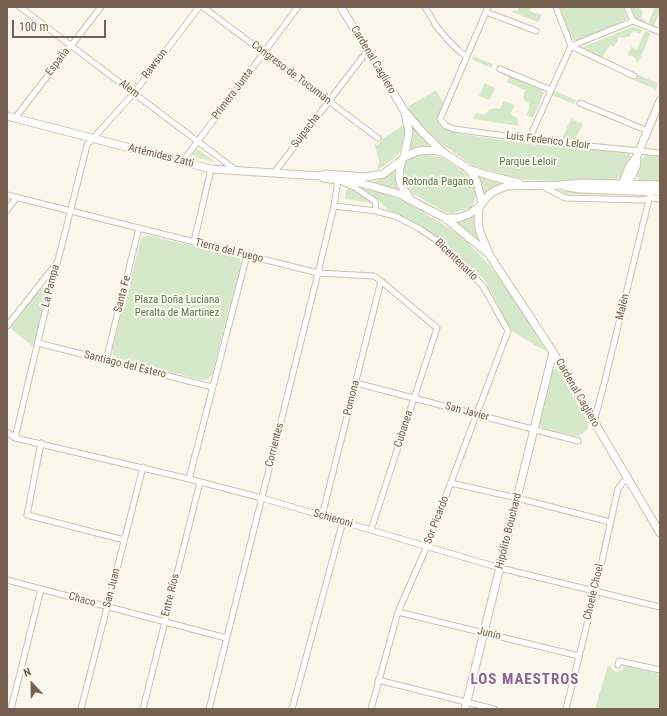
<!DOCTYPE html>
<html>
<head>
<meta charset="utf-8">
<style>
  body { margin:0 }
  #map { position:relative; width:667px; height:716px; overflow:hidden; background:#fcf7ec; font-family:"Roboto Condensed",sans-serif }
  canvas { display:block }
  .frame { position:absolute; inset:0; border:8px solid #76604f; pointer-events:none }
  .north { position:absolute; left:12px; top:664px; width:40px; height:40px; -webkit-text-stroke:3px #fefaf2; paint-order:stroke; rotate:338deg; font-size:11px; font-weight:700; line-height:16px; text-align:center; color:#76604f }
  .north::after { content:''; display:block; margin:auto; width:14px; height:18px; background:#76604f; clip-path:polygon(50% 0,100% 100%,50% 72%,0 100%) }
  .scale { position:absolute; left:12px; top:20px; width:94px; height:18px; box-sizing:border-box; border:2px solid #76604f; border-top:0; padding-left:5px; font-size:12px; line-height:14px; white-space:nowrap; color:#76604f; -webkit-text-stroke:3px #fefaf2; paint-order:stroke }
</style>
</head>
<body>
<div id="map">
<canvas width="667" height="716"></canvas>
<div class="frame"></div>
<div class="north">N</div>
<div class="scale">100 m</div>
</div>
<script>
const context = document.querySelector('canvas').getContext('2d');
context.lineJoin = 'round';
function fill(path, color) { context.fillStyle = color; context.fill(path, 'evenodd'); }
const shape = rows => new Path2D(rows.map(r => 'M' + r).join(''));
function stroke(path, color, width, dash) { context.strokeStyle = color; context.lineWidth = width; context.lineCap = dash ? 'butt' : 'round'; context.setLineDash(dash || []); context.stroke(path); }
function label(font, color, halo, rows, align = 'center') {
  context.font = font + ' "Roboto Condensed",sans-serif'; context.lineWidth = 4; context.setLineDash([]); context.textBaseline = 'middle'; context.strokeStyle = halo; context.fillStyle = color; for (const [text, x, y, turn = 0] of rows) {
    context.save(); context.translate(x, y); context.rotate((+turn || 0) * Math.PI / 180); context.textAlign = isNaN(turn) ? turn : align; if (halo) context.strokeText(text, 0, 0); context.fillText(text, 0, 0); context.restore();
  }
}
const green = shape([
  [519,7,532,7,530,11,542,15,538,22,512,12,513,10,517,11],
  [560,7,623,7,627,18,624,22,575,41,571,38],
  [631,7,640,8,643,13,641,18,646,21,645,24,638,21,635,17],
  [650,7,660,7,660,11,654,26,648,23,654,9],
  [632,27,635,27,642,30,640,34,633,31,630,36,624,38,619,37,614,47,610,45,602,58,583,50,583,47],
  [645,31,651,33,638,63,634,57,628,55,631,47,637,49],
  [473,56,493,64,491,68,471,59],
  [638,75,658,83,656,89,635,81],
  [509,76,542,90,544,93,533,118,526,115,530,106,528,102,524,100,523,97,525,90,507,82],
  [485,83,495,88,490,100,479,96],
  [436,90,443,102,440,110,439,119,444,127,451,131,462,134,522,143,627,153,630,155,630,158,621,177,614,180,583,179,567,181,527,180,510,177,472,165,434,139,406,108],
  [553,90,576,100,574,104,551,95],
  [504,101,515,105,510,114,517,118,519,126,473,119,476,113,484,115,487,113,489,110,495,108,500,109],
  [571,119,583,124,575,140,562,138],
  [405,124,405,137,402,147,398,155,384,166,377,170,379,162,375,144,378,145,382,139],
  [414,125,431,145,430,146,418,147,412,149,410,148,412,135,412,126],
  [197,149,213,160,214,162,195,157,192,154],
  [419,154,426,154,443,158,467,174,474,185,476,192,475,199,473,205,470,208,453,213,444,212,412,193,403,177,403,166,405,161,410,158],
  [645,155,660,156,660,182,640,181,638,179,637,172,641,160],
  [393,171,395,172,396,178,400,190,399,191,375,182],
  [479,175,502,182,502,184,486,193,484,192,478,176],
  [361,187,375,190,406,202,446,226,464,239,492,268,505,285,547,352,510,330,492,293,488,289,487,283,476,271,470,270,441,241,420,227,387,209,376,198],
  [350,188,354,190,373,202,371,203,345,199,346,190],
  [559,191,645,194,646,195,564,194],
  [473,214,475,215,476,230,482,244,454,222,455,221],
  [146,235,236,256,240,259,241,264,212,375,208,379,202,380,117,358,113,355,112,350,141,239],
  [44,288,46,292,34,347,10,328,41,289],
  [554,369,556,369,559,372,589,424,587,430,579,436,574,436,543,428,540,425,540,421,551,372],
  [608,665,616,672,621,671,625,666,660,674,660,709,595,709]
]);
const street = shape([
  [20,7,237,171],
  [203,7,378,138],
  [425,7,437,27,447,39,460,52,467,56],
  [488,7,440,119,446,126,454,129,558,143,660,153],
  [556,7,571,46],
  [486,12,536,31],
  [633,21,660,32],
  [571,46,634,76],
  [500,69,551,90],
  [580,103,648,131],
  [15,118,101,7],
  [529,139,571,46,633,21,627,7],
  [183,161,298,7],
  [274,173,368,50],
  [542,186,565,198,641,200,650,198,660,199],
  [7,195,318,273,374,276,381,281,437,328,371,530],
  [334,206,376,211,395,216,420,229,439,242,483,286,508,331,427,546,398,612,371,709],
  [7,210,17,197],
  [194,242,211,169],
  [7,326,56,264],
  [38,343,212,387],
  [106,360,139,228],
  [356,383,578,441],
  [594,422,605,380,651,191],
  [7,432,15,438,189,479,262,498,500,568,660,607],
  [15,438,44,316,87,145,134,93,199,7],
  [41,443,27,515,124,540],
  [189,479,247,255],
  [451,483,517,498,610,522],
  [322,516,381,281],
  [7,580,226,638],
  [398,612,579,656],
  [618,665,619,661,660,670],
  [378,680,494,709],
  [11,709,41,589],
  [81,709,143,467],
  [143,709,200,482],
  [209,709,318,273,334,206,338,180,354,187,375,201,376,211],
  [292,709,343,521],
  [566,709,595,592,618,489,623,482,628,480]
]);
const secondary = shape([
  [341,7,405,112,424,134,444,153],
  [7,116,211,169,274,173,319,176,326,174,365,177,383,174,402,160],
  [404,157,409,132,405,113],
  [469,169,487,175,519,183],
  [323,178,361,183,399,194,445,218,458,218,469,214,479,207,488,196,494,191,507,186,561,185,581,183,660,185],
  [625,184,630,180,637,164,636,158],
  [567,187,580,189,660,192],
  [623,188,625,184,624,180,630,165,636,158,660,101],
  [409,197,401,185,399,177,400,168,402,160,404,157,418,151,434,150,444,153,469,169,477,182,482,203],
  [479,207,478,223,480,232,490,256,553,352,660,533],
  [445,218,489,254],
  [465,709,553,352]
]);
const streetNames = [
  ["Cardenal Cagliero",373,60,59],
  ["España",58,62,-52],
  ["Rawson",155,64,-53],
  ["Congreso de Tucumán",291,73,37],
  ["Alem",129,89,37],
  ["Primera Junta",233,94,-53],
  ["Suipacha",306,131,-53],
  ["Luis Federico Leloir",548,141,7],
  ["Artémides Zatti",161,156,14],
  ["Tierra del Fuego",229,251,14],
  ["Bicentenario",456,260,44],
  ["La Pampa",51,286,-76],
  ["Santa Fe",123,294,-76],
  ["Malén",623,307,-76],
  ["Santiago del Estero",125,365,14],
  ["Cardenal Cagliero",577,393,60],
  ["Pomona",352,398,-76],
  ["San Javier",467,412,15],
  ["Cubanea",404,429,-72],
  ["Corrientes",275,445,-76],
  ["Schieroni",333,519,16],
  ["Sor Picardo",437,520,-69],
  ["Hipólito Bouchard",509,531,-76],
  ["San Juan",112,588,-76],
  ["Choele Choel",594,592,-77],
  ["Entre Ríos",171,595,-76],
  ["Chaco",82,600,15],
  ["Junín",489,634,14]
];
const parkNames = [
  ["Parque Leloir",528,162],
  ["Rotonda Pagano",438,182],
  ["Plaza Doña Luciana",177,300],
  ["Peralta de Martínez",177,313]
];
const districtNames = [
  ["LOS MAESTROS",525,680]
];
fill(green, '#d5e9ca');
stroke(street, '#cec0b1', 7);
stroke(secondary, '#d0c0af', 9);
stroke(street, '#fff', 5);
stroke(secondary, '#fff', 7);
label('11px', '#76604f', '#fefaf2', streetNames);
label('11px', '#547b47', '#fefaf2', parkNames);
context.letterSpacing = '1px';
label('bold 15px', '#866791', '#fefaf2', districtNames);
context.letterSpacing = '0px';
</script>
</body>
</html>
